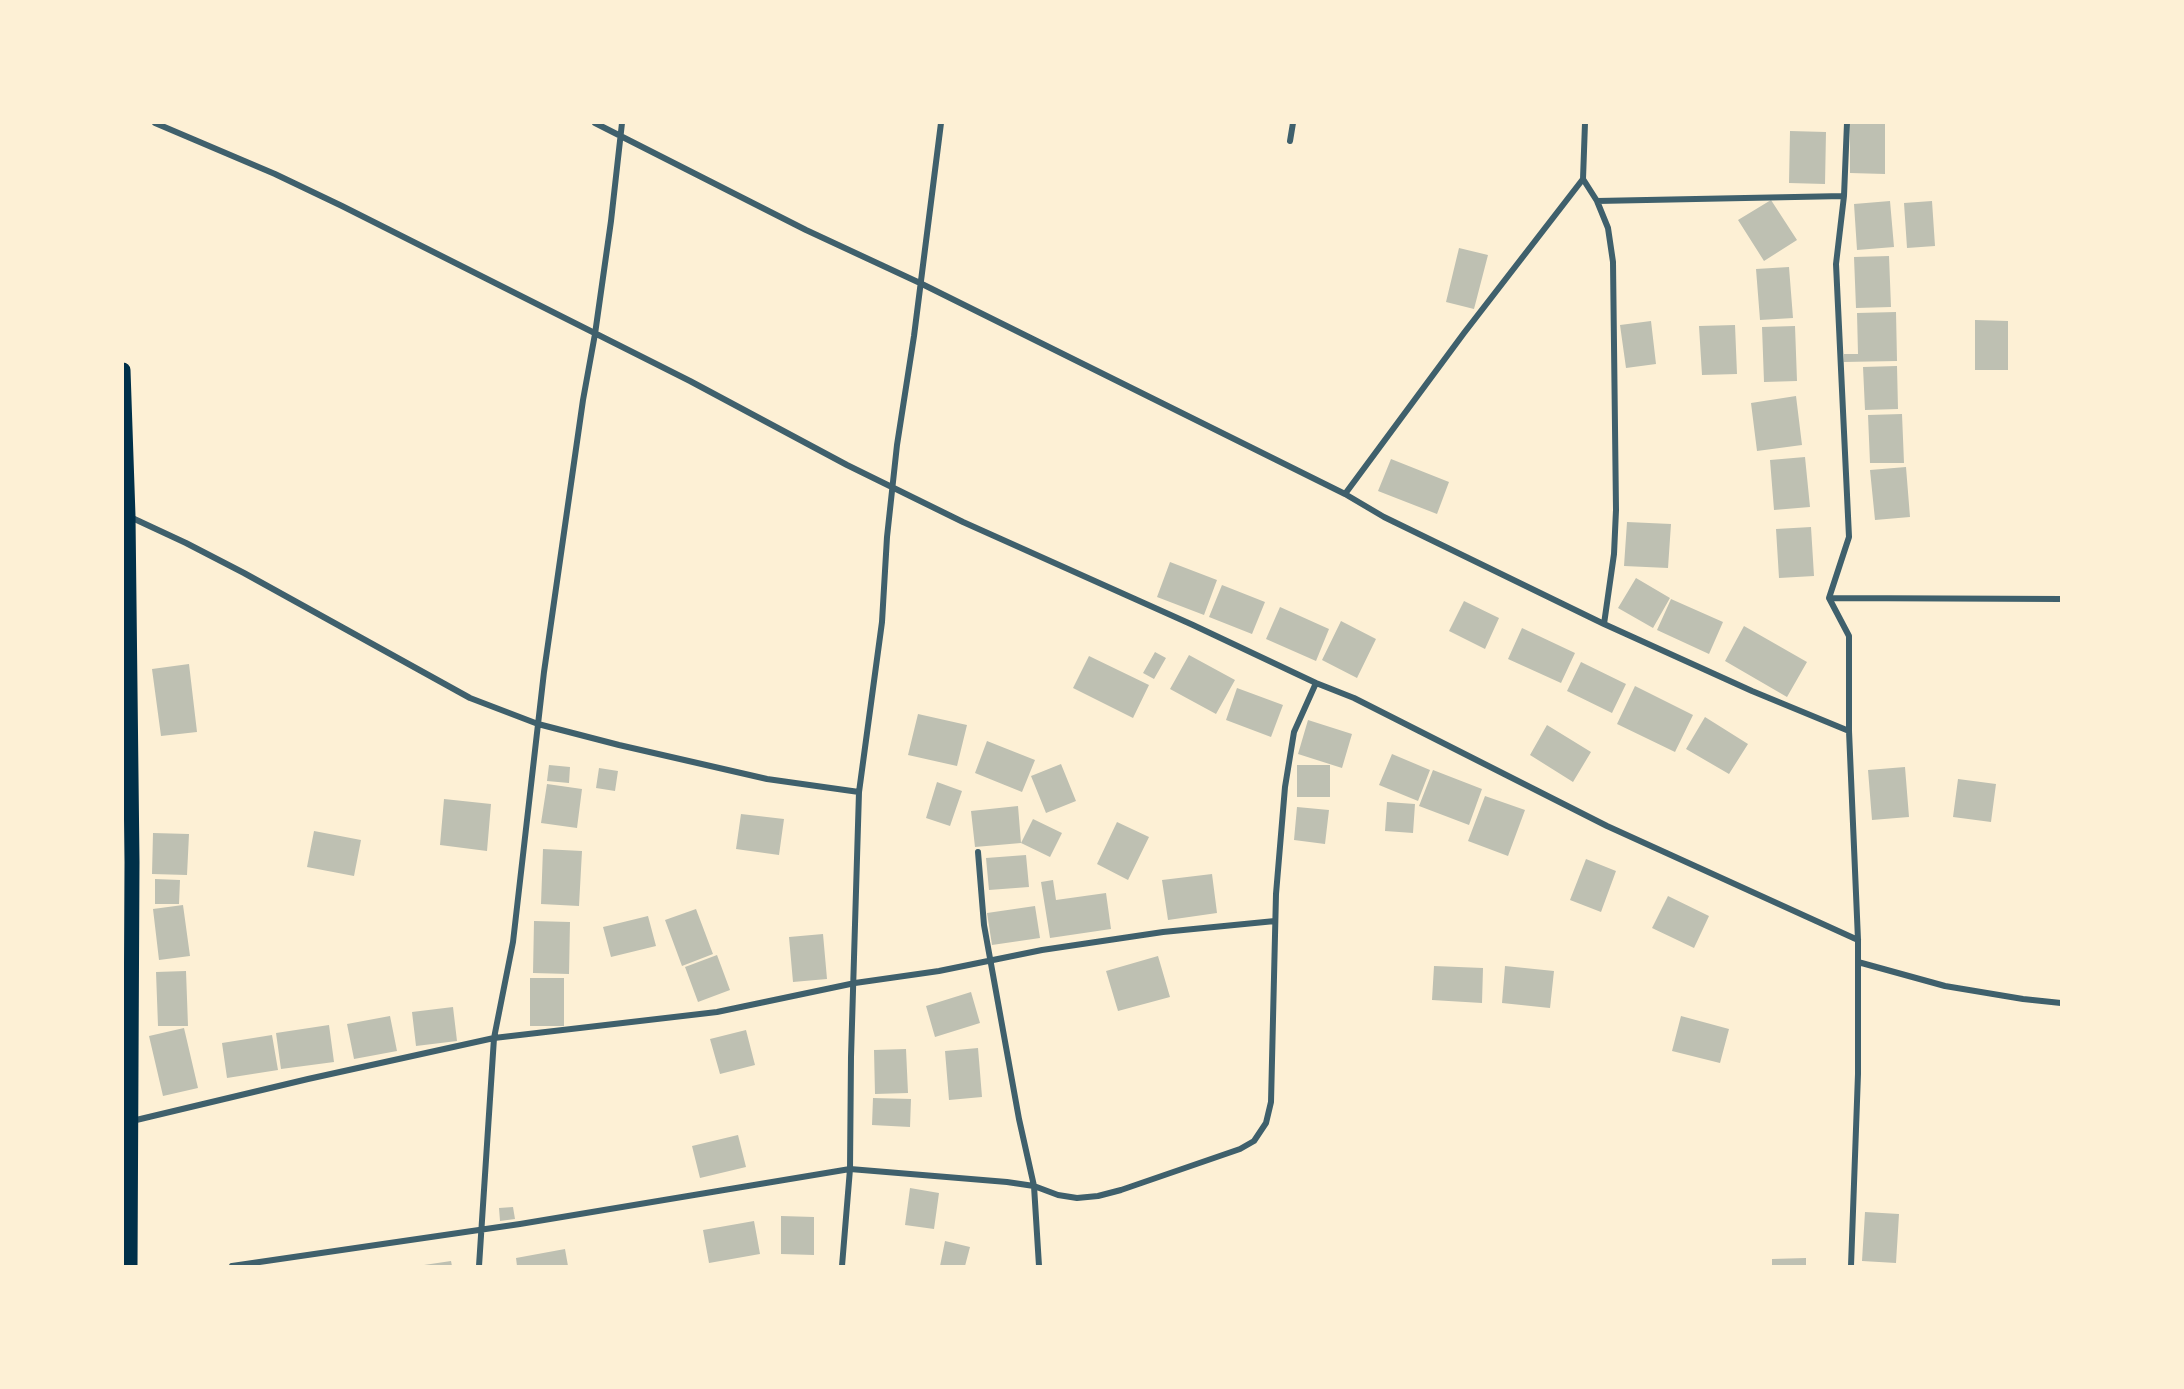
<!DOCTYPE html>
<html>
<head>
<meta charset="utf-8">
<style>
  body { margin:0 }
  #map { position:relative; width:2184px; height:1389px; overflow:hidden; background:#fdf0d5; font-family:Manrope,sans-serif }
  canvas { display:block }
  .frame { position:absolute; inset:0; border:124px solid #fdf0d5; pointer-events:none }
</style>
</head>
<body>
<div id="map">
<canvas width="2184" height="1389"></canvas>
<div class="frame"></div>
</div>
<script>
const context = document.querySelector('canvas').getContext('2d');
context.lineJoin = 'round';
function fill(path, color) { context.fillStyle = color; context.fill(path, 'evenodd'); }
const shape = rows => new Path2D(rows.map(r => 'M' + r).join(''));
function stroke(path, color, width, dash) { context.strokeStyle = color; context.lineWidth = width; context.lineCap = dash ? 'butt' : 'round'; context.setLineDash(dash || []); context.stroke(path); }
const building = shape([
  [1850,124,1885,124,1885,174,1850,173],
  [1790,131,1826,132,1825,184,1789,183],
  [1771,200,1797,240,1764,261,1738,220],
  [1890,201,1894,247,1857,250,1854,204],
  [1932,201,1935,246,1907,248,1904,203],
  [1459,248,1488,255,1474,309,1446,302],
  [1889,256,1891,307,1856,308,1854,257],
  [1789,267,1793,318,1760,320,1756,269],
  [1896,312,1897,361,1844,362,1844,354,1858,354,1857,313],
  [1975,320,2008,321,2008,370,1975,370],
  [1651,321,1656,364,1626,368,1620,325],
  [1735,325,1737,374,1702,375,1699,326],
  [1795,326,1797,381,1764,382,1762,327],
  [1897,366,1898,409,1865,410,1863,367],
  [1796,396,1802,445,1757,451,1751,403],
  [1902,414,1904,463,1870,463,1868,415],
  [1805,457,1810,507,1774,510,1770,460],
  [1391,459,1449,482,1437,514,1378,491],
  [1906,467,1910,517,1875,520,1870,470],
  [1627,522,1671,524,1668,568,1624,566],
  [1811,527,1814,576,1779,578,1776,529],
  [1170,562,1217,580,1204,615,1157,597],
  [1636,578,1670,598,1653,628,1618,608],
  [1222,585,1265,602,1252,634,1209,617],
  [1671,599,1723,622,1709,654,1657,630],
  [1464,601,1499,618,1485,649,1449,631],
  [1280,607,1329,629,1316,661,1266,639],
  [1341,621,1376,639,1357,678,1322,660],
  [1744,626,1807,662,1787,697,1725,661],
  [1522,628,1575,653,1561,683,1508,659],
  [1155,652,1166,658,1154,679,1143,673],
  [1189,655,1235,680,1216,714,1170,689],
  [1089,656,1149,685,1133,718,1073,688],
  [1581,662,1626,684,1612,713,1567,691],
  [189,664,197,732,161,736,152,669],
  [1635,686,1693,715,1675,752,1617,724],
  [1237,688,1283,705,1271,737,1226,720],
  [918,714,967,725,957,766,908,755],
  [1705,717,1748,744,1729,774,1686,749],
  [1308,720,1352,734,1342,768,1298,754],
  [1547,725,1591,752,1573,782,1530,755],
  [987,741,1035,760,1022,792,975,773],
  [1392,754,1430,770,1418,801,1379,785],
  [1061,764,1076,801,1046,813,1031,776],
  [549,765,570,767,569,783,547,781],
  [1297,765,1330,765,1330,797,1297,797],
  [1905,767,1909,817,1872,820,1868,770],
  [599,768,618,771,615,791,596,788],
  [1433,770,1482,789,1469,825,1419,806],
  [1958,779,1996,784,1991,822,1953,817],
  [937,782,962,791,950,826,926,818],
  [547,784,582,789,577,828,541,823],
  [1485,796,1525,810,1508,856,1468,841],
  [444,799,491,804,487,851,440,845],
  [1387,802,1415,804,1413,833,1385,831],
  [1018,806,1021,843,975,847,971,811],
  [1297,807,1329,810,1325,844,1294,840],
  [741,814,784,819,779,855,736,849],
  [1033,819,1062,833,1050,857,1021,843],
  [1117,822,1149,837,1128,880,1097,864],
  [314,831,361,840,354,876,307,867],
  [153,833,189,834,187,875,152,874],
  [543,849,582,851,579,906,541,904],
  [1026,855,1029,887,989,890,986,858],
  [1586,859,1616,871,1601,912,1570,900],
  [1212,874,1217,913,1168,920,1162,880],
  [155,879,180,880,179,904,155,904],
  [1053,880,1056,900,1106,893,1111,929,1050,938,1041,882],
  [1668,896,1709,916,1694,948,1652,928],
  [183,905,190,956,159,960,153,909],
  [1035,906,1040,938,992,945,987,913],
  [696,909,713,954,682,966,665,920],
  [648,916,656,946,611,957,603,927],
  [534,921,570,922,569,974,533,973],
  [823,934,827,979,793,982,789,937],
  [717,955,730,990,698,1002,685,967],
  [1158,956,1170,997,1118,1011,1106,971],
  [1434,966,1483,968,1482,1003,1432,1000],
  [1505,966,1554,971,1550,1008,1502,1003],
  [186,971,188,1026,158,1026,156,972],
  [530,978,564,978,564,1026,530,1026],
  [971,992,980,1023,935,1037,926,1006],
  [453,1007,457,1041,416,1046,412,1012],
  [390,1016,397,1051,354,1059,347,1024],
  [1681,1016,1729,1029,1720,1063,1672,1051],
  [329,1025,334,1062,281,1069,276,1033],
  [184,1028,198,1088,163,1096,149,1036],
  [746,1030,755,1065,720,1074,710,1039],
  [272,1035,278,1070,227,1078,222,1043],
  [978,1048,982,1097,949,1100,945,1051],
  [906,1049,908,1093,875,1094,874,1050],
  [873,1098,911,1099,910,1127,872,1125],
  [738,1135,746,1167,700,1178,692,1146],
  [910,1188,939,1193,934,1229,905,1225],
  [513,1207,515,1219,500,1221,499,1208],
  [1865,1212,1899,1214,1896,1263,1862,1261],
  [781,1216,814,1217,814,1255,781,1254],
  [754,1221,760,1254,709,1263,703,1230],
  [945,1241,970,1247,965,1266,940,1266],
  [565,1249,568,1266,517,1266,516,1258],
  [1806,1258,1806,1266,1772,1266,1772,1259],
  [451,1261,452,1266,424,1266,424,1265]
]);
const minor = shape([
  [155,123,275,174,342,206,690,381,847,465,963,522,1193,625,1316,683,1354,698,1607,826,1858,940],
  [595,123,806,230,920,283,1345,494,1384,517,1604,624,1752,691,1849,731],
  [1847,123,1844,196,1836,264,1849,537,1829,598,1849,636,1849,731,1858,940,1858,1074,1851,1266],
  [1290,141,1293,123],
  [1583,179,1597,201,1608,228,1613,262,1616,510,1614,554,1604,624],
  [1597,201,1844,196],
  [1345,494,1464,333,1583,179,1585,123],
  [128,516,186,543,244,573,470,698,538,724,619,745,767,779,859,792],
  [1829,598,2061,599],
  [978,852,984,925,1019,1119,1034,1186,1039,1266],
  [1858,962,1945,986,2023,999,2061,1003],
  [123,1121,132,1121,308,1079,494,1038,717,1012,855,983,939,971,1042,950,1163,932,1275,921],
  [232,1266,520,1224,850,1169,1007,1182,1034,1186,1058,1195,1077,1198,1098,1196,1121,1190,1240,1149,1254,1141,1266,1123,1271,1102,1276,894,1285,787,1294,732,1316,683],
  [479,1266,494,1038,513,942,544,672,583,400,595,334,611,221,622,123],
  [842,1266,850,1169,851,1057,859,792,882,622,887,537,897,445,914,336,941,123]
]);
const primary = shape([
  [123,370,128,516,132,862,130,1266]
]);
fill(building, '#bec0b2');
stroke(minor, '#3f606c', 6);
stroke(primary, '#003049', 15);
</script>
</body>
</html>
